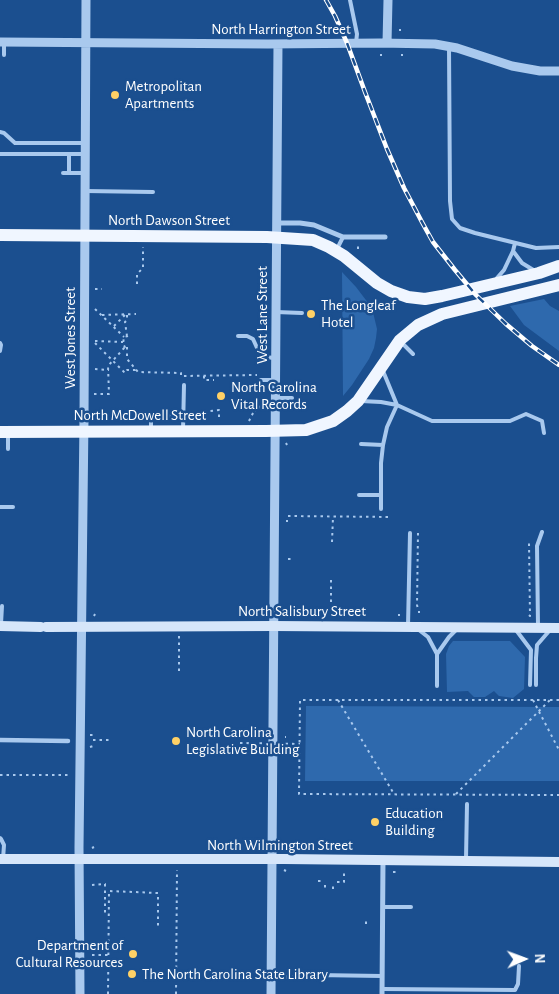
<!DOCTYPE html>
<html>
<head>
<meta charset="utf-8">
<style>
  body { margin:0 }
  #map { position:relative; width:559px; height:994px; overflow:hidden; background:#1b4f8f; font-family:"Alegreya Sans",sans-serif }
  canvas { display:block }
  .north { position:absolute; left:499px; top:934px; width:50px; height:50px; -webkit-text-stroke:4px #1b4f8f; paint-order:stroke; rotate:88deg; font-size:14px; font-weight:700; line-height:20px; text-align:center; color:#fff }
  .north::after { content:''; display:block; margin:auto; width:18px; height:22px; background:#fff; clip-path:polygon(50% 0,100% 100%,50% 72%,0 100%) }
</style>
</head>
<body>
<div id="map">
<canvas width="559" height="994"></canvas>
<div class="north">N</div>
</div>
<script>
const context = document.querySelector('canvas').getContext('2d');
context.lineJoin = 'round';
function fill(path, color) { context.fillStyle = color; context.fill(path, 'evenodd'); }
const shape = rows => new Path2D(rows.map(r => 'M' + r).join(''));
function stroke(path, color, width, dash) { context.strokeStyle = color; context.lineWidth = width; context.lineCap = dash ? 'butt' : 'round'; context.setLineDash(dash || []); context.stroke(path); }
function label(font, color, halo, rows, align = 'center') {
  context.font = font + ' "Alegreya Sans",sans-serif'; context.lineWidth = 5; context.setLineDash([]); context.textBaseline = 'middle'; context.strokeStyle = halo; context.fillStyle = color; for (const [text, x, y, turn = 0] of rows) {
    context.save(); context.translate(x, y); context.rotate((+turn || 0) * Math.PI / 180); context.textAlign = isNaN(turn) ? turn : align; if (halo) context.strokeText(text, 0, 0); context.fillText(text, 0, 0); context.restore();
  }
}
const green = shape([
  [342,272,356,287,372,308,377,329,376,338,374,348,369,359,352,385,343,396],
  [544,299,550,306,559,311,559,351,524,325,510,306],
  [453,641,510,641,525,657,524,689,513,698,499,696,494,691,485,697,474,697,468,691,447,692,446,654,449,646],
  [306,706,559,707,559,781,305,781]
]);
const path = shape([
  [399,30,401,30],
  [269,32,269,31],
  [381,54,381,56],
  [402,56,402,54],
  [358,249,358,246],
  [137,284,137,274,143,268,143,247],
  [95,289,102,289],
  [95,309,124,337],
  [102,315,136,314],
  [114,326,125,315],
  [127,336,125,322,127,320,127,315],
  [128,336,124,337,123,344,125,347,129,347],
  [95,341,123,342],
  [95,343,125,373,127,370,136,370],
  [127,347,127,359,138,372,181,373,181,376,257,375],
  [95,369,109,370],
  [204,376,204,380,214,380],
  [94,394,109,394,108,366,125,347],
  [95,419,96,418],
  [195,420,196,416,210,411,219,410,219,421],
  [249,421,254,411,256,411],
  [286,443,287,445],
  [288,516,392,517],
  [286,521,288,521],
  [418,533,417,605,418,609],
  [332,542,333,517],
  [288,559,294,559],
  [331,580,331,615],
  [418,612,420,612],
  [398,615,400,615],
  [529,615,530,616,529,543],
  [94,616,95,614],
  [179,636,179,673],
  [338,700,394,794],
  [533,700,559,750],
  [559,700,300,700,299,794,559,795],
  [90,735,93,735],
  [285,737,286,737],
  [93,740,111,740],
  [90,747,93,746],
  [0,775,70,775],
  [456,794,550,700],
  [92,848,94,847],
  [284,870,286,871],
  [393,872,396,872],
  [318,881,321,881],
  [337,882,344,882,344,870],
  [92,885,105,884,105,914,107,914],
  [325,885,325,889],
  [333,889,333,885],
  [366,924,366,919],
  [92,949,108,949],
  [92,955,109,955],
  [92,961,109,961],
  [108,994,109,891,158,893,158,929],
  [176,994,177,870]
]);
const service = shape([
  [350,0,357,34,356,43],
  [4,42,4,55],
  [449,47,450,201,452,219,460,228,475,233,536,248,559,247],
  [0,132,4,133,15,143,85,143],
  [0,154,85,154],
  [63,173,85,173],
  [69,173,69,154],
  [85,191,153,192],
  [337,249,343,237],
  [513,251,522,263,535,271],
  [497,278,504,270,513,251,515,243],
  [276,312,302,313],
  [238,336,247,336,253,339,258,350,264,357,275,358],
  [401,342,413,354],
  [0,343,1,345,0,351],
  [261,380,275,380],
  [275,398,292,398],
  [361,401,381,402,397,405,432,421,510,421,526,414,542,421,544,433],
  [261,407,275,407],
  [151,429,151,416,184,416],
  [183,430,184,385],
  [361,444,383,445],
  [8,449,8,434],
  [359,495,381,495],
  [0,507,13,507],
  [381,509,381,463,383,445,387,427,397,405,383,371],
  [1,624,2,606],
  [408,626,410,533],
  [538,626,537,546,542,532],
  [419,630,428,637,437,654,437,686],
  [516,630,531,650,530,685],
  [437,654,449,637,456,630],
  [536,685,536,658,537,645,550,630],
  [0,838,1,839,4,845,3,859],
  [466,859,467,804],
  [383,907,411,907],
  [272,977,304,977,316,975,382,976],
  [382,989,515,990,518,984,519,966]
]);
const pedestrian = shape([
  [0,740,68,741]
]);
const minor = shape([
  [276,223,300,223,314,225,343,237,385,237],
  [382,994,383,860]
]);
const tertiary = shape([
  [0,42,268,44,380,43,435,44,457,48,512,66,540,71,559,71],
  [387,43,388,0],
  [80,994,79,847,84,419,86,0],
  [271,994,278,44]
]);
const secondary = shape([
  [0,626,41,627],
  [46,627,273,626,559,628],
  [0,859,284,859,559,862]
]);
const primary = shape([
  [0,235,267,237,313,240,329,247,344,256,377,283,391,291,408,297,425,299,442,296,539,273,559,266],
  [0,432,266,431,306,430,333,421,347,411,358,401,400,340,418,325,442,314,559,285]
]);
const rail = shape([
  [326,0,335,16,347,43,365,92,387,149,404,188,423,224,433,242,455,270,476,295,506,324,532,346,559,365]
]);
const pathBridge = shape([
  [240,743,300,744]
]);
const markers = [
  [115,95,5,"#ffd166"],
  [311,314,5,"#ffd166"],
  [221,396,5,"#ffd166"],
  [176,741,5,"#ffd166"],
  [375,822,5,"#ffd166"],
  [133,954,5,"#ffd166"],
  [132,974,5,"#ffd166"]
];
const streetNames = [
  ["North Harrington Street",281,29],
  ["North Dawson Street",169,220],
  ["West Lane Street",262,315,-90],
  ["West Jones Street",70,338,-90],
  ["North McDowell Street",140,415],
  ["North Salisbury Street",302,611],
  ["North Wilmington Street",280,845]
];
const poiNames = [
  ["Metropolitan",125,86],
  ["Apartments",125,103],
  ["The Longleaf",321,305],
  ["Hotel",321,322],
  ["North Carolina",231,387],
  ["Vital Records",231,404],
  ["North Carolina",186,732],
  ["Legislative Building",186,749],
  ["Education",385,813],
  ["Building",385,830],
  ["Department of",123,945,"right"],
  ["Cultural Resources",123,962,"right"],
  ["The North Carolina State Library",142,974]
];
fill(green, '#2e69ad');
stroke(path, '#a9c9ee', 2, [2.5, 4]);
stroke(service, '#a9c9ee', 4);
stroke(pedestrian, '#a9c9ee', 4.5);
stroke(minor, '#a9c9ee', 5);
stroke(tertiary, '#a9c9ee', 9);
stroke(secondary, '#d6e6fa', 10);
stroke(primary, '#f0f6ff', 12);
stroke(rail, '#fff', 4.5);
stroke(rail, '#1b4f8f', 2.5, [8]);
stroke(pathBridge, '#a9c9ee', 2, [2.5, 4]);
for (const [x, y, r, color] of markers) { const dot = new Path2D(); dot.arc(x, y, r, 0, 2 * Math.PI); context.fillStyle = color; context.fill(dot); stroke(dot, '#1b4f8f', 2); }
label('15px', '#fff', '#1b4f8f', streetNames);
label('15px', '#fff', '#1b4f8f', poiNames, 'left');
</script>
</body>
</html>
